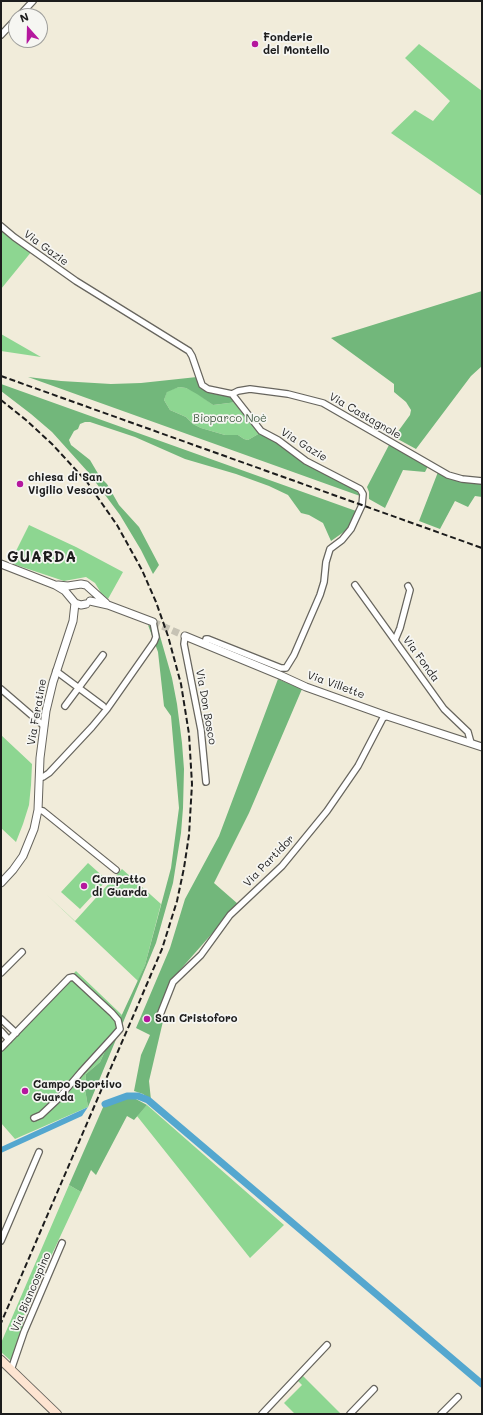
<!DOCTYPE html>
<html>
<head>
<meta charset="utf-8">
<style>
  body { margin:0 }
  #map { position:relative; width:483px; height:1415px; overflow:hidden; background:#f1ecda; font-family:Mali,sans-serif }
  canvas { display:block }
  .frame { position:absolute; inset:0; border:2px solid #1c1c1c; pointer-events:none }
  .north { position:absolute; left:8px; top:8px; width:40px; height:40px; box-sizing:border-box; background:#f6f6f2; border:1px solid #9f9f9c; border-radius:50%; rotate:340deg; font-size:11px; font-weight:700; line-height:16px; text-align:center; color:#1c1c1c }
  .north::after { content:''; display:block; margin:auto; width:14px; height:18px; background:#b5179e; clip-path:polygon(50% 0,100% 100%,50% 72%,0 100%) }
</style>
</head>
<body>
<div id="map">
<canvas width="483" height="1415"></canvas>
<div class="frame"></div>
<div class="north">N</div>
</div>
<script>
const context = document.querySelector('canvas').getContext('2d');
context.lineJoin = 'round';
function fill(path, color) { context.fillStyle = color; context.fill(path, 'evenodd'); }
const shape = rows => new Path2D(rows.map(r => 'M' + r).join(''));
function stroke(path, color, width, dash) { context.strokeStyle = color; context.lineWidth = width; context.lineCap = dash ? 'butt' : 'round'; context.setLineDash(dash || []); context.stroke(path); }
function label(font, color, halo, rows, align = 'center') {
  context.font = font + ' Mali,sans-serif'; context.lineWidth = 3.5; context.setLineDash([]); context.textBaseline = 'middle'; context.strokeStyle = halo; context.fillStyle = color; for (const [text, x, y, turn = 0] of rows) {
    context.save(); context.translate(x, y); context.rotate((+turn || 0) * Math.PI / 180); context.textAlign = isNaN(turn) ? turn : align; if (halo) context.strokeText(text, 0, 0); context.fillText(text, 0, 0); context.restore();
  }
}
const green = shape([
  [419,44,482,91,482,196,391,133,415,110,433,121,450,101,405,58],
  [1,229,32,251,1,289],
  [1,334,41,357,1,351],
  [179,387,186,388,197,393,213,405,237,402,260,433,248,440,244,439,238,435,225,435,201,428,193,424,186,417,170,410,164,400,167,391],
  [29,525,76,547,123,572,108,599,101,593,95,583,86,577,64,581,10,563],
  [1,735,32,764,31,785,29,805,23,824,16,842,1,828],
  [88,863,107,880,80,909,61,892],
  [122,869,161,904,145,965,138,981,47,895,75,921],
  [76,971,122,1015,100,1062,86,1074,85,1089,88,1107,15,1139,1,1123,1,1051],
  [147,1105,284,1225,250,1258,137,1116],
  [69,1185,81,1192,25,1312,21,1335,11,1361,1,1352,1,1343],
  [303,1376,341,1414,295,1414,284,1403,302,1385,298,1381]
]);
const forest = shape([
  [482,291,482,366,471,376,416,449,394,437,410,415,411,410,406,402,394,392,394,384,331,338],
  [28,377,61,381,111,384,141,383,197,377,208,391,230,395,237,402,213,405,197,394,186,388,179,387,167,392,164,400,170,410,186,417,193,424,201,428,225,435,238,435,244,439,248,440,260,433,276,441,304,461,328,476,356,490,360,496],
  [1,384,356,511,348,529,331,541,323,523,309,515,301,513,288,495,269,486,236,474,185,459,135,437,90,422,85,422,80,424,78,429,74,431,69,440,71,445,90,460,100,477,107,484,119,505,139,527,159,565,153,574,141,550,120,515,88,472,52,432,31,414,1,391],
  [389,445,428,466,425,472,403,470,385,508,369,499,369,492,367,487],
  [438,472,482,484,482,497,475,496,468,507,455,501,440,529,419,521],
  [148,625,158,629,172,678,177,704,182,743,184,769,183,808,181,833,173,883,156,943,88,1107,85,1089,86,1074,100,1062,145,965,171,868,179,808,171,716,164,706,158,652],
  [278,679,302,689,249,813,214,883,238,904,180,970,161,1014,164,1017,149,1081,151,1100,143,1094,134,1091,141,1055,150,1035,136,1028,170,948,185,899,219,836],
  [125,1098,134,1098,147,1105,134,1120,127,1116,96,1175,91,1170,81,1192,69,1185,104,1105]
]);
const water = shape([
  [88,1107,82,1116,1,1153,1,1147]
]);
const canal = shape([
  [105,1104,127,1096,138,1096,148,1100,482,1384]
]);
const tertiaryTunnel = shape([
  [153,622,185,636]
]);
const minor = shape([
  [19,16,33,1],
  [1,35,16,19],
  [1,226,14,237,76,281,189,351,192,356,202,385,208,389,232,394,261,431,278,440,306,461,360,489,363,494,362,505,351,529,342,540,330,549,326,562,324,582,320,595,294,655,286,668,281,668,208,639,206,639,205,644],
  [232,394,238,391,250,389,288,394,323,403,448,475,462,479,482,481],
  [355,585,444,709,468,732,471,743],
  [185,636,184,644,201,730,206,782],
  [395,640,400,628,410,590,408,586],
  [56,671,103,706],
  [1,689,44,726],
  [65,706,103,655],
  [40,778,43,777,49,773,92,727,107,709,154,642,156,637,153,622],
  [38,810,43,811,116,870],
  [1,973,22,952],
  [160,1015,173,982,201,955,230,915,282,866,327,811,358,766,383,718,387,716],
  [1,1019,16,1033],
  [1,1031,9,1040],
  [1,1048,69,978,73,977,112,1013,118,1020,120,1029,113,1037,81,1072,58,1099,41,1115,34,1118],
  [1,1241,39,1152],
  [11,1370,24,1332,62,1243],
  [262,1414,327,1345],
  [350,1414,374,1389],
  [441,1414,458,1397]
]);
const tertiary = shape([
  [1,564,55,585,65,591,75,603,81,605,86,604],
  [58,585,68,586,81,584,86,585,106,603],
  [90,601,108,605,153,622],
  [185,636,282,676,306,687,387,716,482,747],
  [1,883,13,870,23,856,34,829,38,810,40,758,46,711,53,682,73,621,75,603]
]);
const secondary = shape([
  [1,1360,57,1414]
]);
const rail = shape([
  [1,376,482,548],
  [1,400,26,420,52,444,87,482,117,525,142,570,156,602,168,636,181,684,189,734,192,784,189,835,184,868,177,901,162,949,1,1323]
]);
const markers = [
  [255,44,4,"#b5179e"],
  [20,484,4,"#b5179e"],
  [84,886,4,"#b5179e"],
  [147,1019,4,"#b5179e"],
  [25,1091,4,"#b5179e"]
];
const poiNames = [
  ["Fonderie",263,38],
  ["del Montello",263,51],
  ["chiesa di San",28,478],
  ["Vigilio Vescovo",28,491],
  ["Campetto",92,880],
  ["di Guarda",92,893],
  ["San Cristoforo",155,1019],
  ["Campo Sportivo",33,1085],
  ["Guarda",33,1098]
];
const streetNames = [
  ["Via Gazie",46,248,36],
  ["Via Castagnole",365,416,30],
  ["Via Gazie",304,445,32],
  ["Via Fonda",421,659,54],
  ["Via Villette",336,685,20],
  ["Via Don Bosco",206,707,80],
  ["Via Feratine",37,712,-80],
  ["Via Partidor",269,861,-46],
  ["Via Biancospino",31,1292,-67]
];
const parkNames = [
  ["Bioparco Noè",230,419]
];
const districtNames = [
  ["GUARDA",42,557]
];
fill(green, '#8dd691');
fill(forest, '#72b77b');
fill(water, '#54a7cf');
stroke(canal, '#54a7cf', 7);
stroke(tertiaryTunnel, '#c6c2b4', 7, [7, 3.5]);
stroke(minor, '#67655e', 8);
stroke(tertiary, '#67655e', 9);
stroke(secondary, '#67655e', 10);
stroke(minor, '#fff', 5.5);
stroke(tertiary, '#fff', 7);
stroke(secondary, '#fde4d1', 8);
stroke(rail, '#1c1c1c', 2, [6, 3]);
for (const [x, y, r, color] of markers) { const dot = new Path2D(); dot.arc(x, y, r, 0, 2 * Math.PI); context.fillStyle = color; context.fill(dot); stroke(dot, '#f6f6f2', 1.5); }
label('bold 11px', '#1c1c1c', '#f6f6f2', poiNames, 'left');
label('11px', '#1c1c1c', '#f6f6f2', streetNames);
label('11px', '#445d45', '#f6f6f2', parkNames);
context.letterSpacing = '1px';
label('bold 15px', '#1c1c1c', '#f6f6f2', districtNames);
context.letterSpacing = '0px';
</script>
</body>
</html>
